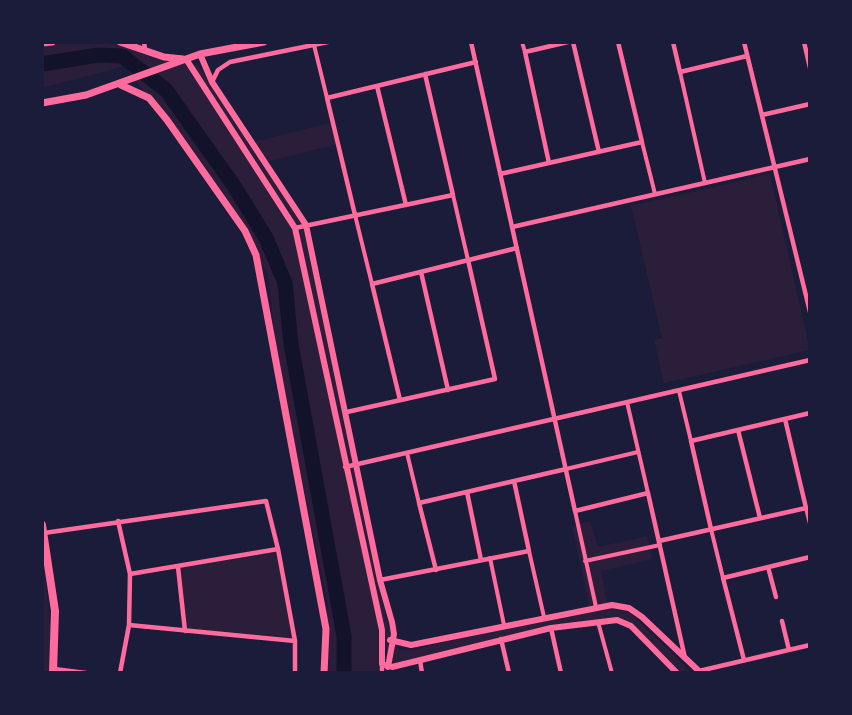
<!DOCTYPE html>
<html>
<head>
<meta charset="utf-8">
<style>
  body { margin:0 }
  #map { position:relative; width:852px; height:715px; overflow:hidden; background:#1b1b3a; font-family:"DM Sans",sans-serif }
  canvas { display:block }
  .frame { position:absolute; inset:0; border:44px solid #1b1b3a; pointer-events:none }
</style>
</head>
<body>
<div id="map">
<canvas width="852" height="715"></canvas>
<div class="frame"></div>
</div>
<script>
const context = document.querySelector('canvas').getContext('2d');
context.lineJoin = 'round';
function fill(path, color) { context.fillStyle = color; context.fill(path, 'evenodd'); }
const shape = rows => new Path2D(rows.map(r => 'M' + r).join(''));
function stroke(path, color, width, dash) { context.strokeStyle = color; context.lineWidth = width; context.lineCap = dash ? 'butt' : 'round'; context.setLineDash(dash || []); context.stroke(path); }
const green = shape([
  [121,42,186,59,193,67,198,64,249,143,333,122,338,144,263,163,303,226,307,239,377,576,389,628,399,650,412,650,590,608,572,526,590,521,598,547,647,536,652,559,601,571,608,607,630,613,692,673,677,673,624,619,592,622,394,666,395,673,392,673,300,240,288,217,305,268,384,639,377,673,320,673,328,605,278,364,268,274,215,190,125,66,42,88,42,43],
  [770,174,810,350,664,383,654,340,662,338,631,206],
  [42,548,53,657,51,673,42,673],
  [278,549,295,641,185,631,178,567]
]);
const river = shape([
  [42,64,98,55,122,56,166,90,234,186,266,238,285,283,291,344,344,636,344,673]
]);
const pedestrian = shape([
  [522,42,525,52],
  [314,45,327,98],
  [680,72,705,183],
  [642,142,655,194],
  [453,195,468,260],
  [355,215,372,284],
  [679,391,691,441],
  [627,402,648,493],
  [407,453,419,503],
  [566,469,638,452],
  [806,508,810,524],
  [575,511,596,607],
  [711,529,723,578],
  [529,551,544,617],
  [490,558,504,625],
  [585,561,660,545],
  [598,622,612,673]
]);
const minor = shape([
  [144,42,145,49],
  [471,42,575,511,648,493,685,658],
  [573,42,599,152],
  [673,42,680,72,747,56],
  [744,42,810,312],
  [804,42,810,68],
  [212,82,218,70,230,62,328,42],
  [377,86,406,205],
  [762,115,810,104],
  [549,163,525,52,568,42],
  [500,174,642,142,618,42],
  [355,215,327,98,476,62],
  [512,227,810,159],
  [295,228,453,195,425,74],
  [421,272,448,390],
  [400,400,372,284,517,248],
  [347,412,495,379,468,260],
  [738,430,760,518],
  [345,467,810,360],
  [467,492,481,560],
  [118,521,130,574,129,625,120,673],
  [711,529,691,441,810,413],
  [44,533,266,501,278,549,295,641,295,673],
  [659,541,806,508,785,419],
  [178,567,185,631],
  [768,567,776,597],
  [436,570,419,503,566,469],
  [130,574,278,549],
  [380,580,529,551,514,481],
  [782,621,789,650],
  [129,625,295,641],
  [551,628,561,673],
  [501,639,509,673],
  [420,660,422,673],
  [744,660,723,578,810,557],
  [54,669,86,673],
  [699,671,810,645],
  [382,673,382,664]
]);
const tertiary = shape([
  [200,54,212,82,306,225,380,580,392,622,394,634,388,667],
  [186,59,295,228,382,630,382,664,392,667,551,628,617,620,631,626,677,673],
  [390,640,411,645,612,605,629,608,642,617,701,673]
]);
const secondary = shape([
  [120,42,164,57,183,59],
  [42,43,52,42],
  [121,85,149,98,167,120,245,231,256,255,326,629,324,673],
  [42,103,86,95,200,54,264,42]
]);
const primary = shape([
  [42,525,55,611,53,673]
]);
fill(green, '#2a1e3b');
stroke(river, '#12122b', 15);
stroke(pedestrian, '#ff6b9d', 4);
stroke(minor, '#ff6b9d', 4.5);
stroke(tertiary, '#ff6b9d', 6);
stroke(secondary, '#ff6b9d', 7);
stroke(primary, '#ff6b9d', 8);
</script>
</body>
</html>
